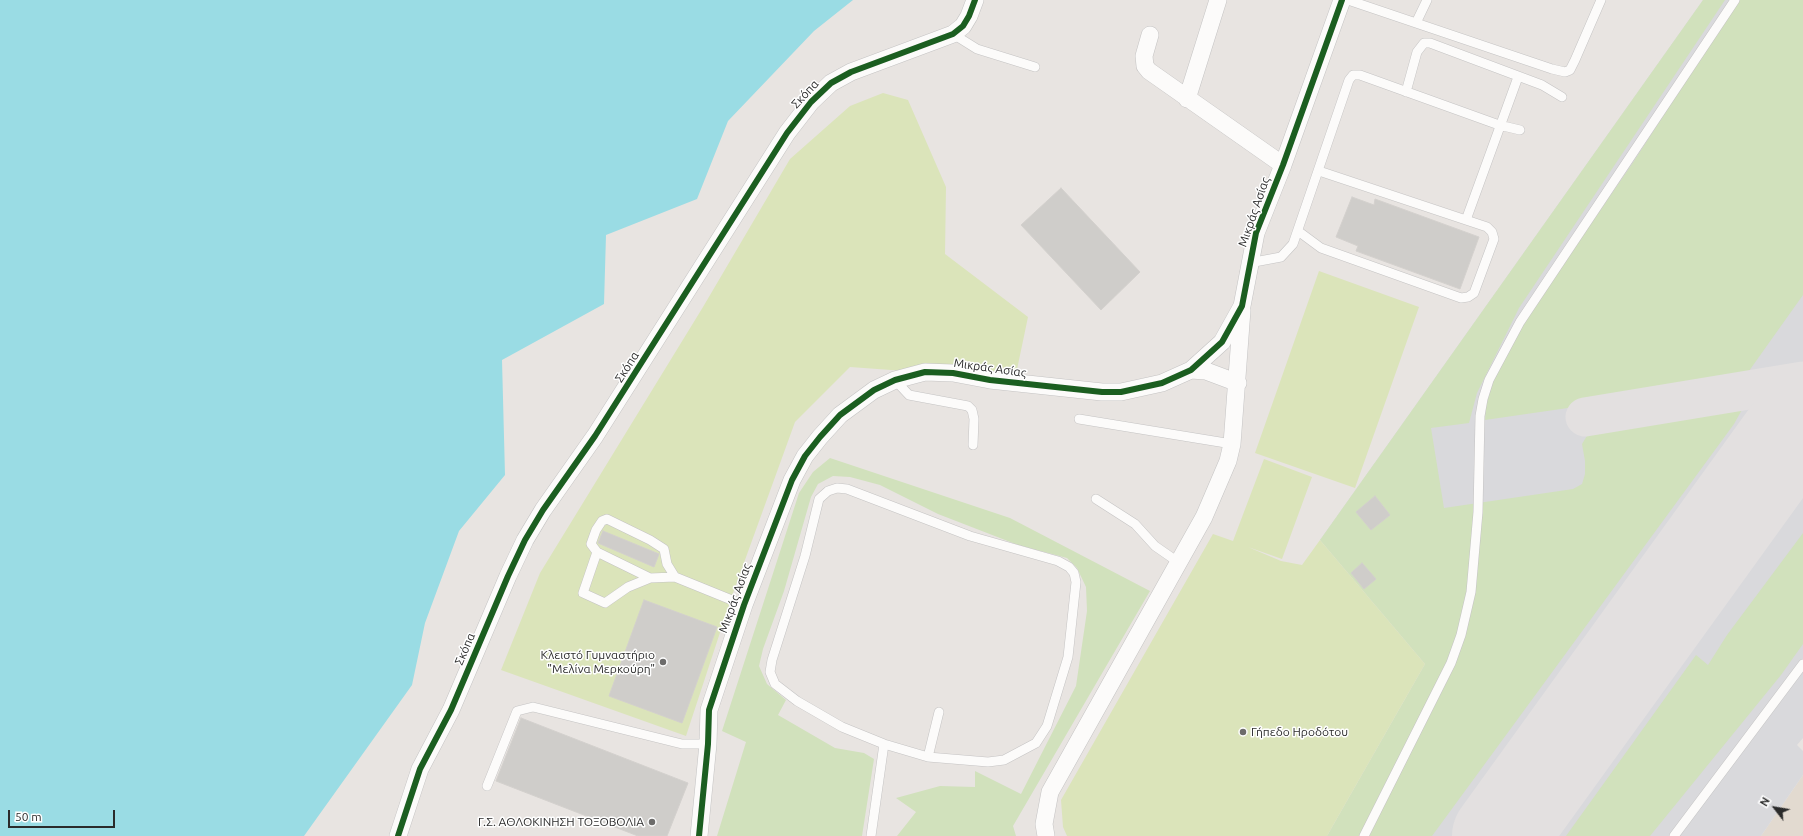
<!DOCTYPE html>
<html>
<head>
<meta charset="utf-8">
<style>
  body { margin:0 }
  #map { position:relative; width:1803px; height:836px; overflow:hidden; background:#e8e4e1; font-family:Ubuntu,sans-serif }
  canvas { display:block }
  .north { position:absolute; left:1755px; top:788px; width:40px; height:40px; -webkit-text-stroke:3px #fff; paint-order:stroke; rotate:301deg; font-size:11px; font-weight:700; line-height:16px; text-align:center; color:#2b2b2b }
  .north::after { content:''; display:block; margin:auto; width:14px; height:18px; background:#2b2b2b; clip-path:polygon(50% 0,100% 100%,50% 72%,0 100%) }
  .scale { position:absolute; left:8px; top:810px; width:107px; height:18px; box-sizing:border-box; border:2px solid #2b2b2b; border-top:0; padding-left:5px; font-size:12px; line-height:14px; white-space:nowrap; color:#2b2b2b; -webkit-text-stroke:3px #fff; paint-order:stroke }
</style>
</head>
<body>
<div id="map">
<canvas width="1803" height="836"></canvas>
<div class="north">N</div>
<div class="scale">50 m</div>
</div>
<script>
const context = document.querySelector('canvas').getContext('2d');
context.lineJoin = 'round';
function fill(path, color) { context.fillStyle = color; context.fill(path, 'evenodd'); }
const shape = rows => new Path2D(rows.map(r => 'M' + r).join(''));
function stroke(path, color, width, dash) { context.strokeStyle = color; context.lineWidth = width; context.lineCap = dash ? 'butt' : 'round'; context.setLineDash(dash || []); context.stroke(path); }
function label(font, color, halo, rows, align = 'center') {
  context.font = font + ' Ubuntu,sans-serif'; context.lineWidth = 3; context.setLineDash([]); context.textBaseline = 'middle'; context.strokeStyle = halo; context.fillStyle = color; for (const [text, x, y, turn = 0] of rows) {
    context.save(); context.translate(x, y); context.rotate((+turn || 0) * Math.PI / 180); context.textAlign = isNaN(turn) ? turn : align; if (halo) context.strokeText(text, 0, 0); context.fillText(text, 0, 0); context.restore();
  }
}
const education = shape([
  [1803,775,1803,836,1761,836]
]);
const airport = shape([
  [1703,0,1803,0,1803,738,1797,745,1803,751,1803,775,1761,836,1327,836,1425,664,1320,540]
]);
const green = shape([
  [1703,0,1725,0,1519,308,1477,393,1469,423,1431,428,1444,508,1573,489,1582,484,1585,474,1585,461,1582,444,1588,434,1602,427,1744,406,1734,424,1432,836,1327,836,1425,664,1320,540],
  [1738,0,1803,0,1803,295,1744,378,1623,400,1485,420,1486,403,1493,381,1528,316,1634,161],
  [830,458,1010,518,1150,591,1013,826,1016,836,897,836,916,812,896,798,940,786,975,787,975,771,1021,794,1076,686,1087,611,1086,587,1077,568,1067,558,1018,545,938,514,880,485,850,477,833,476,818,484,811,497,784,591,763,649,759,666,767,684,786,700,778,715,835,748,864,753,874,759,862,836,717,836,746,742,722,731,799,493,813,472],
  [1803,533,1803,644,1781,675,1650,836,1566,836,1696,655,1708,665,1727,635]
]);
const pitch = shape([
  [883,93,908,100,946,187,945,254,1028,317,1015,379,850,367,795,422,733,593,686,736,501,670,540,573,703,307,790,159,850,106],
  [1319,271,1419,307,1355,488,1255,453],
  [1264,459,1312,477,1282,559,1248,547,1281,561,1302,565,1320,540,1425,664,1327,836,1067,836,1063,827,1061,800,1213,534,1233,541]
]);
const water = shape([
  [0,0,853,0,814,31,728,121,697,199,606,235,604,304,502,360,505,475,459,531,425,623,412,685,304,836,0,836]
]);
const taxiway = shape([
  [1585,417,1803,381]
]);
const runway = shape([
  [1500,836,1803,416]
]);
const building = shape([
  [1061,188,1140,272,1101,310,1021,225,1061,188],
  [1352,197,1374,205,1375,199,1479,237,1460,289,1356,251,1358,246,1336,237,1352,197],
  [1375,496,1390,515,1371,530,1356,512,1375,496],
  [603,531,659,554,654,567,598,543,603,531],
  [1362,563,1376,579,1364,589,1351,573,1362,563],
  [644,600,717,627,682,723,609,696,644,600],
  [521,718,688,783,667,836,638,836,496,781,521,718]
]);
const lane = shape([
  [1348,0,1552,69,1565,72,1570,70,1575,60,1601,0],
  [1416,23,1427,0],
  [953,34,977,49,1035,67],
  [1406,92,1417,52,1424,43,1430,43,1542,85,1562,97],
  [1466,220,1518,77],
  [1298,231,1321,248,1461,298,1468,297,1474,293,1494,239,1492,232,1487,227,1319,171],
  [1249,263,1281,257,1293,244,1349,80,1353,75,1360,75,1499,125,1520,130],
  [895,380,909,395,968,406,972,410,974,419,973,445],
  [1079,419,1232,444],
  [837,488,847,489,970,536,1058,561,1069,567,1074,573,1076,582,1068,657,1047,726,1036,743,1004,760,988,762,928,757,884,744,842,727,797,701,775,684,770,672,772,660,805,556,819,499,828,491,837,488],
  [1096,499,1135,524,1155,546,1178,562],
  [597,552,583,593,605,603,628,587,650,578,675,577,744,605],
  [650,578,597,552,591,544,596,530,602,521,607,519,650,540,664,549,667,564,675,577],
  [928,757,939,712],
  [487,786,517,711,533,707,682,744,708,744],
  [871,836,884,744],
  [1364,836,1451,663,1461,635,1471,592,1478,512,1480,416,1483,399,1489,380,1520,322,1735,0],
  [1674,836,1803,664]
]);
const street = shape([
  [1150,35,1144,56,1145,66,1149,71,1283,165],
  [1187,99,1218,0],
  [1191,370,1206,371,1238,383],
  [398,836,420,769,451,710,508,576,525,540,543,510,595,436,787,133,811,102,831,83,851,72,953,34,963,26,969,16,975,0],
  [699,836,708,744,709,710,744,605,792,480,805,456,820,437,840,415,874,390,895,380,925,372,953,373,990,380,1102,392,1121,392,1162,383,1191,370,1222,342,1242,306,1256,233,1283,165,1342,0],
  [1046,836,1044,824,1050,792,1204,517,1228,461,1232,444,1242,310]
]);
const cycleway = shape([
  [398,836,420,769,451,710,508,576,525,540,543,510,595,436,787,133,811,102,831,83,851,72,953,34,963,26,969,16,975,0],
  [699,836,708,744,709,710,744,605,792,480,805,456,820,437,840,415,874,390,895,380,925,372,953,373,990,380,1102,392,1121,392,1162,383,1191,370,1222,342,1242,306,1256,233,1283,165,1342,0]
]);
const markers = [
  [663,662,4,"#6d6c6b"],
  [1243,732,4,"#6d6c6b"],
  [652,822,4,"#6d6c6b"]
];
const streetNames = [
  ["Σκόπα",805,94,-47],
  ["Μικράς Ασίας",1254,212,-71],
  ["Σκόπα",627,367,-57],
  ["Μικράς Ασίας",990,368,8],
  ["Μικράς Ασίας",735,598,-70],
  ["Σκόπα",465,649,-67]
];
const poiNames = [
  ["Κλειστό Γυμναστήριο",655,655],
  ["\"Μελίνα Μερκούρη\"",655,669],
  ["Γήπεδο Ηροδότου",1251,732,"left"],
  ["Γ.Σ. ΑΘΛΟΚΙΝΗΣΗ ΤΟΞΟΒΟΛΙΑ",644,822]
];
fill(education, '#e2dad0');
fill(airport, '#d9d9dc');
fill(green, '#d1e1bc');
fill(pitch, '#dbe4ba');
fill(water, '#9adce4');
stroke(taxiway, '#e3e0e0', 39);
stroke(runway, '#e3e0e0', 96);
fill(building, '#cfcdca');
stroke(building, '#d3d0cd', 1);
stroke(lane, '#c4c3c3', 10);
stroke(street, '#c4c3c3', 18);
stroke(lane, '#fcfbfa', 9);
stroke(street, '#fcfbfa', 17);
stroke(cycleway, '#1b5e20', 6);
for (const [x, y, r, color] of markers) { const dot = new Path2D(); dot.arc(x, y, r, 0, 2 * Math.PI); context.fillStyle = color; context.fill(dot); stroke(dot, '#fff', 1.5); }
label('12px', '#2b2b2b', '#fff', streetNames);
label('12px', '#2b2b2b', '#fff', poiNames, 'right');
</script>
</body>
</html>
